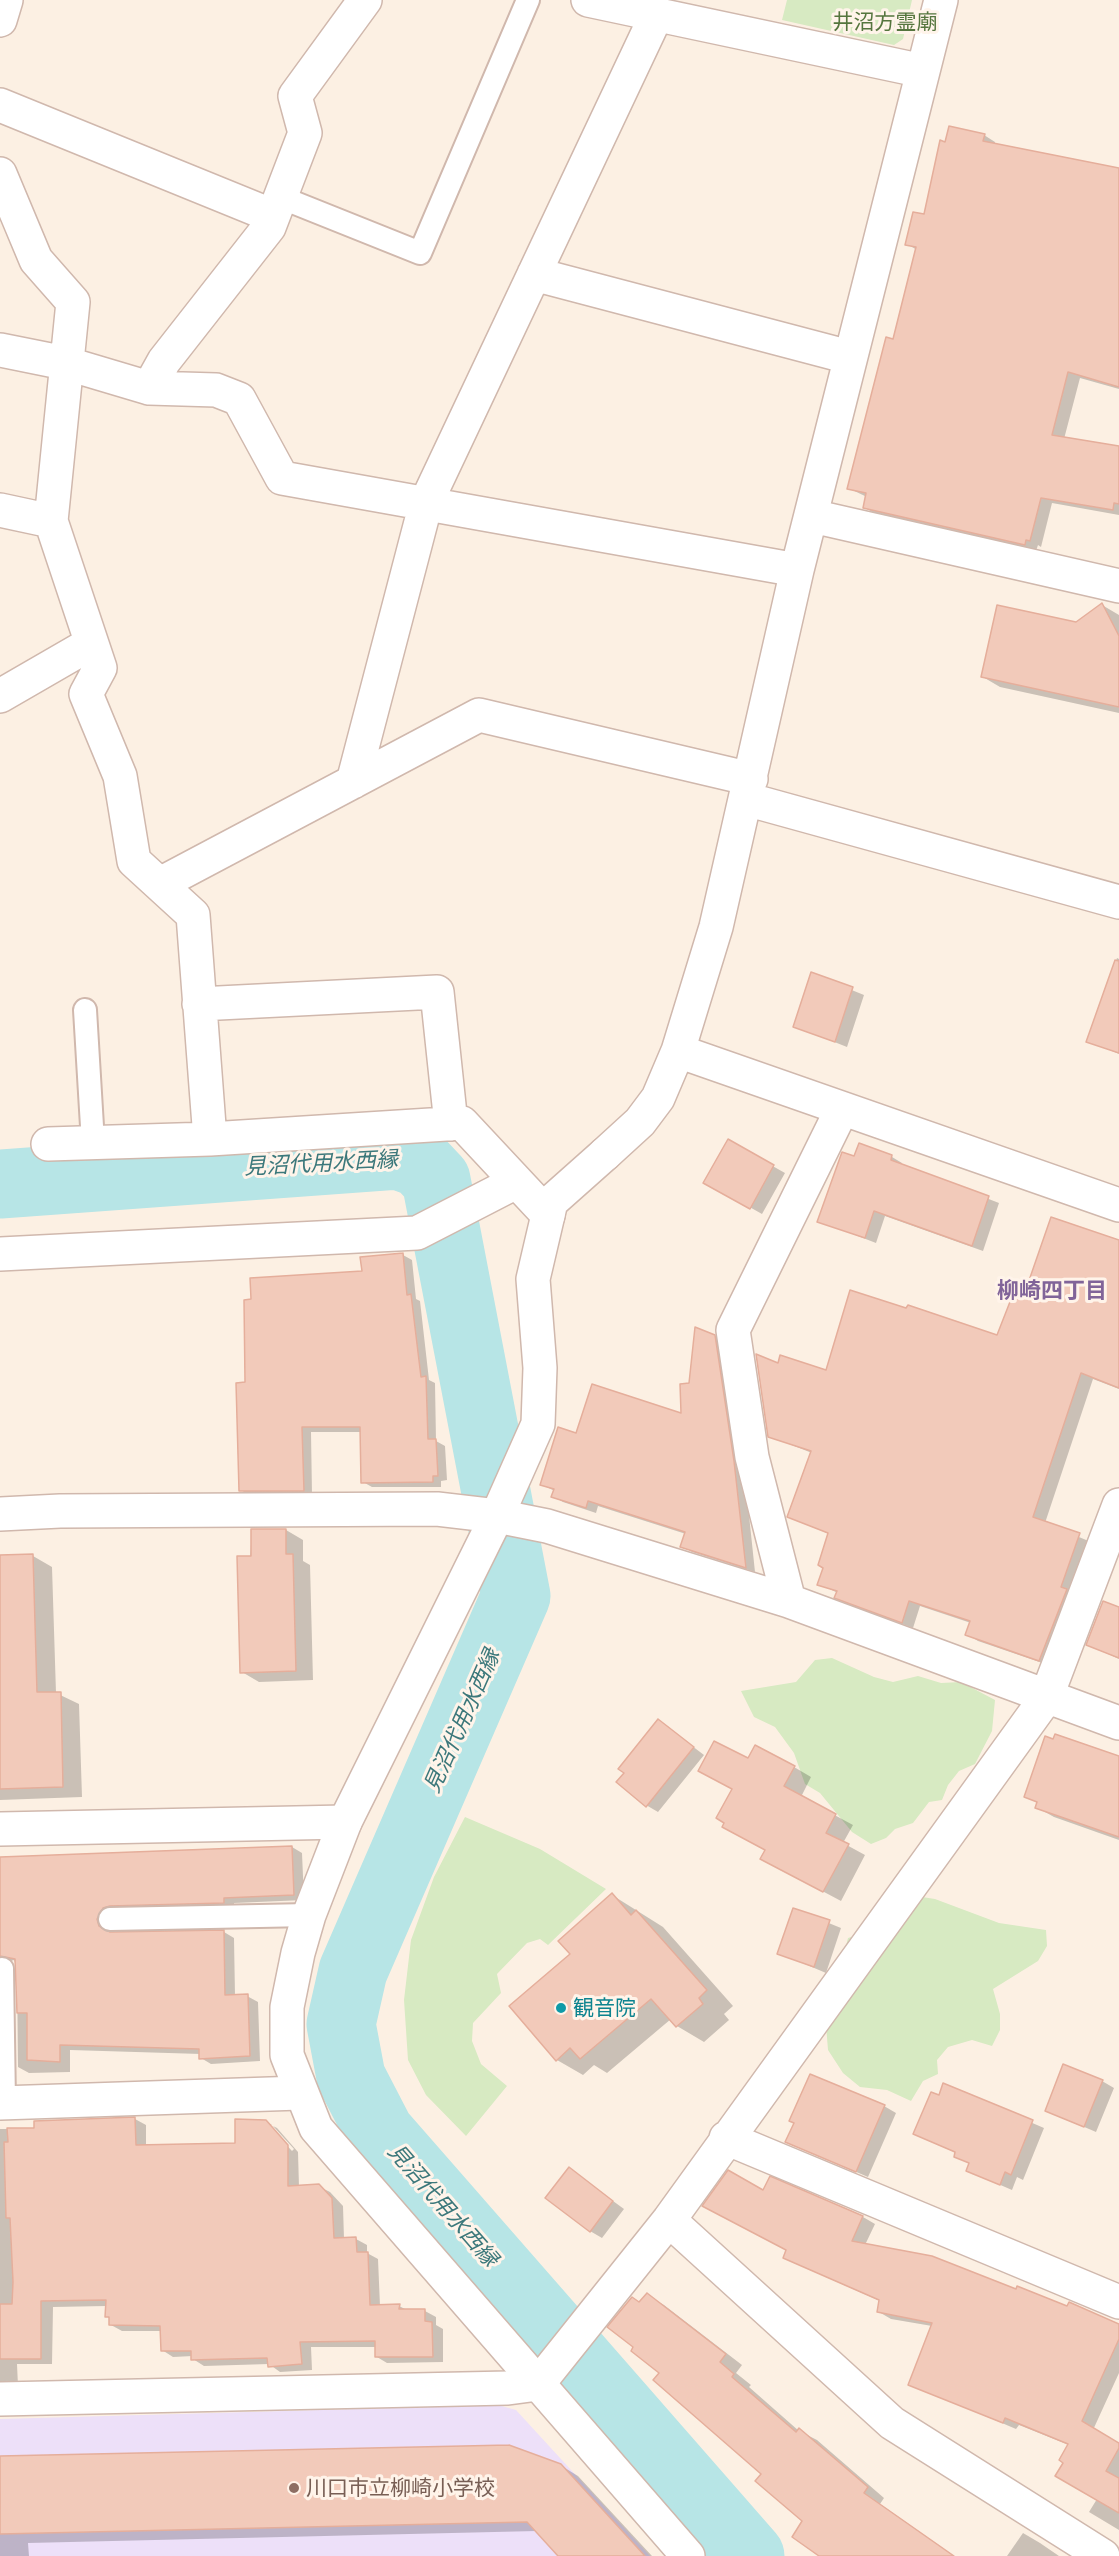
<!DOCTYPE html>
<html>
<head>
<meta charset="utf-8">
<style>
  body { margin:0 }
  canvas { display:block; background:#fcf0e3 }
</style>
</head>
<body>
<canvas width="1119" height="2556"></canvas>
<script>
const context = document.querySelector('canvas').getContext('2d');
context.lineJoin = 'round';
function fill(path, color) { context.fillStyle = color; context.fill(path, 'evenodd'); }
const shape = rows => new Path2D(rows.map(r => 'M' + r).join(''));
function stroke(path, color, width, dash) { context.strokeStyle = color; context.lineWidth = width; context.lineCap = dash ? 'butt' : 'round'; context.setLineDash(dash || []); context.stroke(path); }
function label(font, color, halo, rows, align = 'center') {
  context.font = font + ' "Exo 2","Noto Sans JP",sans-serif'; context.lineWidth = 6; context.setLineDash([]); context.textBaseline = 'middle'; context.strokeStyle = halo; context.fillStyle = color; for (const [text, x, y, turn = 0] of rows) {
    context.save(); context.translate(x, y); context.rotate((+turn || 0) * Math.PI / 180); context.textAlign = isNaN(turn) ? turn : align; if (halo) context.strokeText(text, 0, 0); context.fillText(text, 0, 0); context.restore();
  }
}
const education = shape([
  [498,2405,516,2410,650,2556,0,2556,0,2419]
]);
const green = shape([
  [787,0,912,0,903,39,894,45,782,20],
  [832,1658,874,1677,893,1682,918,1676,941,1683,961,1682,995,1700,992,1731,975,1764,959,1771,948,1785,942,1800,929,1802,913,1823,895,1829,886,1838,871,1844,852,1832,820,1793,805,1784,794,1753,775,1727,754,1717,741,1691,796,1682,815,1660],
  [465,1817,540,1849,606,1889,548,1945,540,1939,527,1943,497,1974,501,1993,473,2023,472,2041,481,2064,507,2086,466,2136,426,2095,408,2060,404,2000,411,1940,434,1877],
  [922,1897,935,1899,999,1923,1046,1930,1047,1946,1038,1961,993,1989,1000,2014,1000,2030,992,2046,972,2040,948,2047,937,2060,938,2074,923,2081,911,2101,887,2090,860,2087,843,2073,828,2050,826,2025,848,1938,894,1924]
]);
const shadow = shape([
  [984,135,995,142,995,145,1119,172,1119,389,1080,378,1064,439,1119,448,1119,515,1052,503,1041,547,1038,545,1036,551,876,514,865,508,867,497,848,488,894,341,917,250,907,244,925,216,946,144],
  [1102,605,1119,615,1119,713,1000,687,983,677,1076,624],
  [1117,958,1119,959,1119,1054,1088,1041],
  [812,974,864,995,847,1047,794,1026],
  [728,1141,785,1173,762,1214,705,1182],
  [892,1157,902,1163,901,1165,999,1203,983,1251,885,1216,876,1243,819,1221,855,1158],
  [1119,1242,1119,1389,1093,1379,1045,1523,1091,1542,1051,1666,978,1641,967,1634,971,1623,920,1606,913,1628,848,1604,836,1597,838,1593,819,1584,825,1568,829,1534,789,1516,812,1453,769,1436,779,1365,827,1372,998,1337,1026,1294],
  [403,1255,412,1260,416,1299,420,1301,429,1380,435,1383,436,1441,445,1446,447,1480,441,1481,441,1487,372,1487,363,1482,362,1432,311,1432,312,1495,250,1496,241,1490,247,1384,363,1272],
  [714,1336,725,1342,744,1468,755,1572,692,1552,682,1546,686,1534,598,1506,596,1513,563,1502,553,1496,555,1491,542,1485,577,1435,683,1416],
  [252,1530,286,1530,303,1540,303,1561,310,1565,313,1680,259,1682,242,1672],
  [33,1556,52,1567,56,1693,79,1704,82,1797,0,1800,0,1557],
  [1119,1609,1119,1659,1088,1645],
  [659,1721,704,1755,658,1812,646,1805],
  [1119,1757,1119,1840,1054,1817,1036,1807,1038,1803,1026,1796],
  [748,1760,794,1767,811,1777,801,1797,853,1825,843,1843,865,1855,841,1901,779,1868,767,1850],
  [292,1847,302,1853,304,1900,234,1903,234,1908,106,1925,109,1933,224,1932,234,1938,235,1996,247,1996,258,2002,260,2061,211,2064,201,2058,201,2054,70,2050,70,2072,29,2073,18,2067,17,1968,14,1960,5,1963,0,1972,0,1858],
  [612,1895,663,1927,733,2006,724,2014,729,2020,704,2042,677,2026,671,2019,607,2073,594,2065,583,2075,557,2060,572,1954],
  [794,1909,841,1928,826,1973,779,1953],
  [1102,2081,1114,2088,1096,2132,1047,2111],
  [944,2085,1044,2128,1023,2180,1017,2177,1012,2190,968,2171,970,2164,956,2156,957,2153,927,2140],
  [884,2106,896,2113,868,2177,787,2142],
  [135,2119,146,2125,146,2146,236,2144,265,2121,272,2125,268,2125,292,2151,294,2149,273,2126,277,2128,298,2152,299,2187,318,2186,330,2192,343,2206,344,2239,356,2239,367,2245,367,2253,378,2259,380,2306,399,2306,407,2310,425,2311,436,2317,436,2325,443,2329,443,2362,387,2363,377,2357,377,2347,311,2347,312,2370,280,2372,269,2364,204,2366,193,2359,193,2356,173,2357,162,2350,162,2331,122,2331,111,2325,111,2319,106,2316,107,2306,53,2307,52,2364,17,2364,18,2386,0,2386,0,2129,35,2129],
  [569,2169,624,2209,602,2238,590,2231],
  [764,2192,863,2217,875,2224,865,2245,1119,2326,1119,2373,1093,2430,1119,2445,1119,2530,1089,2512,1097,2499,1065,2462,1069,2445,1019,2425,1016,2429,910,2384,932,2326,891,2319,879,2312,880,2301,797,2264,788,2250],
  [647,2295,664,2305,742,2365,736,2373,751,2385,749,2387,799,2431,817,2440,884,2498,880,2504,954,2556,822,2556,804,2521,763,2474,661,2373,640,2303],
  [0,2458,560,2465,578,2476,652,2556,560,2556,537,2531,28,2543,29,2556,0,2556],
  [1023,2533,1040,2543,1059,2556,1007,2556]
]);
const river = shape([
  [0,1184,398,1155,420,1163,436,1180,516,1596,353,1971,341,2024,351,2077,380,2133,750,2556]
]);
const building = shape([
  [949,126,985,134,983,141,1119,168,1119,387,1068,372,1052,435,1119,446,1119,504,1114,503,1113,510,1041,498,1030,541,1026,540,1025,545,863,508,866,493,847,489,886,337,893,339,916,247,905,245,913,212,924,214,940,140,945,142,949,126],
  [1102,603,1119,636,1119,707,981,677,997,605,1076,622,1102,603],
  [1115,960,1119,961,1119,1053,1086,1042,1115,960],
  [811,972,853,987,835,1042,793,1027,811,972],
  [728,1139,774,1165,750,1209,703,1183,728,1139],
  [859,1143,892,1155,891,1160,989,1196,972,1246,874,1211,865,1238,817,1222,842,1152,854,1156,859,1143],
  [1051,1217,1119,1240,1119,1388,1081,1373,1033,1517,1080,1533,1061,1587,1067,1589,1039,1661,965,1635,970,1621,909,1601,902,1623,834,1598,837,1591,817,1585,823,1568,818,1565,828,1533,787,1517,811,1451,768,1437,756,1354,778,1363,780,1355,826,1370,850,1290,906,1308,908,1305,997,1335,1015,1289,1025,1292,1051,1217],
  [403,1253,407,1295,411,1294,421,1377,426,1376,428,1439,436,1439,438,1476,433,1476,433,1482,361,1483,360,1427,302,1427,304,1491,239,1491,236,1383,245,1382,244,1300,251,1299,250,1278,362,1271,360,1257,403,1253],
  [695,1327,715,1335,734,1461,746,1568,680,1547,685,1532,588,1501,586,1508,551,1497,554,1489,540,1485,558,1427,576,1433,592,1384,681,1413,680,1384,689,1383,695,1327],
  [251,1529,286,1529,286,1554,293,1554,296,1671,240,1673,237,1556,251,1556,251,1529],
  [33,1554,37,1692,61,1692,63,1787,0,1789,0,1555,33,1554],
  [1103,1601,1119,1607,1119,1658,1086,1645,1103,1601],
  [658,1719,694,1747,646,1807,616,1782,624,1773,618,1769,658,1719],
  [1055,1734,1119,1756,1119,1837,1035,1808,1037,1802,1024,1797,1045,1736,1053,1739,1055,1734],
  [714,1741,748,1758,755,1745,795,1766,784,1786,836,1814,826,1833,849,1844,823,1892,760,1859,765,1850,722,1827,724,1823,716,1818,732,1789,698,1771,714,1741],
  [292,1846,294,1895,224,1898,224,1903,110,1906,103,1908,97,1919,99,1926,110,1932,224,1930,225,1995,248,1994,250,2056,199,2059,199,2049,60,2045,60,2062,27,2060,27,2013,17,2013,15,1959,0,1956,0,1857,292,1846],
  [612,1893,631,1915,636,1910,707,1990,699,1998,703,2004,676,2027,651,1999,580,2059,570,2048,556,2061,509,2006,570,1954,558,1941,612,1893],
  [793,1908,830,1920,814,1967,777,1954,793,1908],
  [1063,2064,1103,2080,1084,2127,1045,2111,1063,2064],
  [810,2074,885,2105,856,2172,785,2142,794,2123,789,2121,810,2074],
  [943,2083,1033,2120,1011,2175,1005,2172,1000,2185,966,2171,969,2163,954,2157,955,2152,913,2134,931,2092,939,2095,943,2083],
  [135,2117,136,2145,235,2143,235,2119,266,2120,288,2145,288,2186,319,2184,332,2198,334,2238,356,2237,357,2252,368,2252,370,2305,400,2304,399,2309,425,2309,425,2321,432,2322,433,2357,375,2357,375,2341,300,2342,302,2364,268,2367,267,2358,191,2360,191,2351,161,2351,160,2326,109,2325,109,2317,105,2317,106,2300,41,2301,41,2359,0,2359,0,2304,12,2304,13,2282,10,2218,6,2218,4,2142,8,2142,7,2128,34,2128,34,2121,135,2117],
  [569,2167,613,2201,590,2232,545,2198,569,2167],
  [728,2170,763,2190,770,2176,863,2216,852,2241,932,2256,1016,2289,1017,2286,1067,2306,1069,2302,1119,2324,1119,2339,1082,2421,1119,2443,1119,2448,1106,2471,1119,2478,1119,2513,1055,2476,1063,2463,1059,2460,1068,2444,1005,2418,1003,2423,908,2385,932,2323,877,2312,879,2300,783,2258,786,2250,702,2206,728,2170],
  [647,2293,726,2354,720,2362,734,2374,732,2377,796,2432,799,2428,868,2487,864,2493,954,2556,819,2556,792,2537,802,2521,755,2481,761,2474,653,2380,659,2373,631,2351,633,2347,607,2327,632,2297,639,2302,647,2293],
  [509,2445,561,2464,645,2556,558,2556,527,2522,0,2534,0,2456,509,2445]
]);
const service = shape([
  [280,197,420,253,528,0],
  [85,1010,93,1143],
  [110,1919,309,1915],
  [2,1969,4,2103]
]);
const minor = shape([
  [588,0,923,71],
  [0,20,6,0],
  [0,105,273,216],
  [0,174,36,260,73,302,51,521,100,668,86,694,120,776,134,861,193,915,210,1139],
  [534,274,849,357],
  [0,350,65,363,149,388,216,390,239,399,282,478,797,570],
  [149,388,164,361,269,227,305,133,295,96,365,0],
  [0,510,51,521],
  [812,516,1119,586],
  [0,696,90,644],
  [353,782,426,503,656,16],
  [746,799,1119,902],
  [160,884,479,715,751,779],
  [199,1004,437,992,451,1124],
  [678,1051,1119,1205],
  [48,1144,210,1139,462,1123,548,1215],
  [605,1154,640,1122,658,1098,678,1051,716,927,797,570,941,0],
  [0,1254,417,1233,516,1182],
  [0,1514,60,1511,437,1509,497,1516,547,1526,789,1601,1119,1723],
  [789,1601,752,1457,733,1330,842,1109],
  [0,1829,345,1822],
  [0,2103,300,2093],
  [726,2138,1119,2302],
  [669,2220,892,2423,1103,2556],
  [0,2399,508,2388,538,2384,669,2220,1046,1698,1119,1505]
]);
const tertiary = shape([
  [605,1154,551,1202,533,1279,540,1368,538,1424,497,1516,345,1822,309,1915,298,1953,287,2007,287,2055,316,2128,688,2556]
]);
const markers = [
  [561,2008,6,"#0f9aa8"],
  [294,2488,6,"#8d6e63"]
];
const parkNames = [
  ["井沼方霊廟",885,22]
];
const cultureNames = [
  ["観音院",573,2008]
];
const educationNames = [
  ["川口市立柳崎小学校",306,2488]
];
const waterNames = [
  ["見沼代用水西縁",321,1163,-3],
  ["見沼代用水西縁",462,1721,-66],
  ["見沼代用水西縁",443,2205,49]
];
const neighbourhoodNames = [
  ["柳崎四丁目",1052,1291]
];
fill(education, '#ede0f9');
fill(green, '#d7eac2');
fill(shadow, '#0003');
stroke(river, '#b7e5e6', 69);
fill(building, '#f2caba');
stroke(building, '#e5ae9b', 1.5);
stroke(service, '#d0b8ad', 26);
stroke(minor, '#d0b8ad', 36);
stroke(tertiary, '#d0b8ad', 36);
stroke(service, '#fff', 22);
stroke(minor, '#fff', 33);
stroke(tertiary, '#fff', 33);
for (const [x, y, r, color] of markers) { const dot = new Path2D(); dot.arc(x, y, r, 0, 2 * Math.PI); context.fillStyle = color; context.fill(dot); stroke(dot, '#fff4ea', 2); }
label('21px', '#55753e', '#fff4ea', parkNames);
label('21px', '#0d838f', '#fff4ea', cultureNames, 'left');
label('21px', '#785e54', '#fff4ea', educationNames, 'left');
label('italic 22px', '#3c787b', '#fff4ea', waterNames);
label('bold 22px', '#816499', '#fff4ea', neighbourhoodNames);
</script>
</body>
</html>
